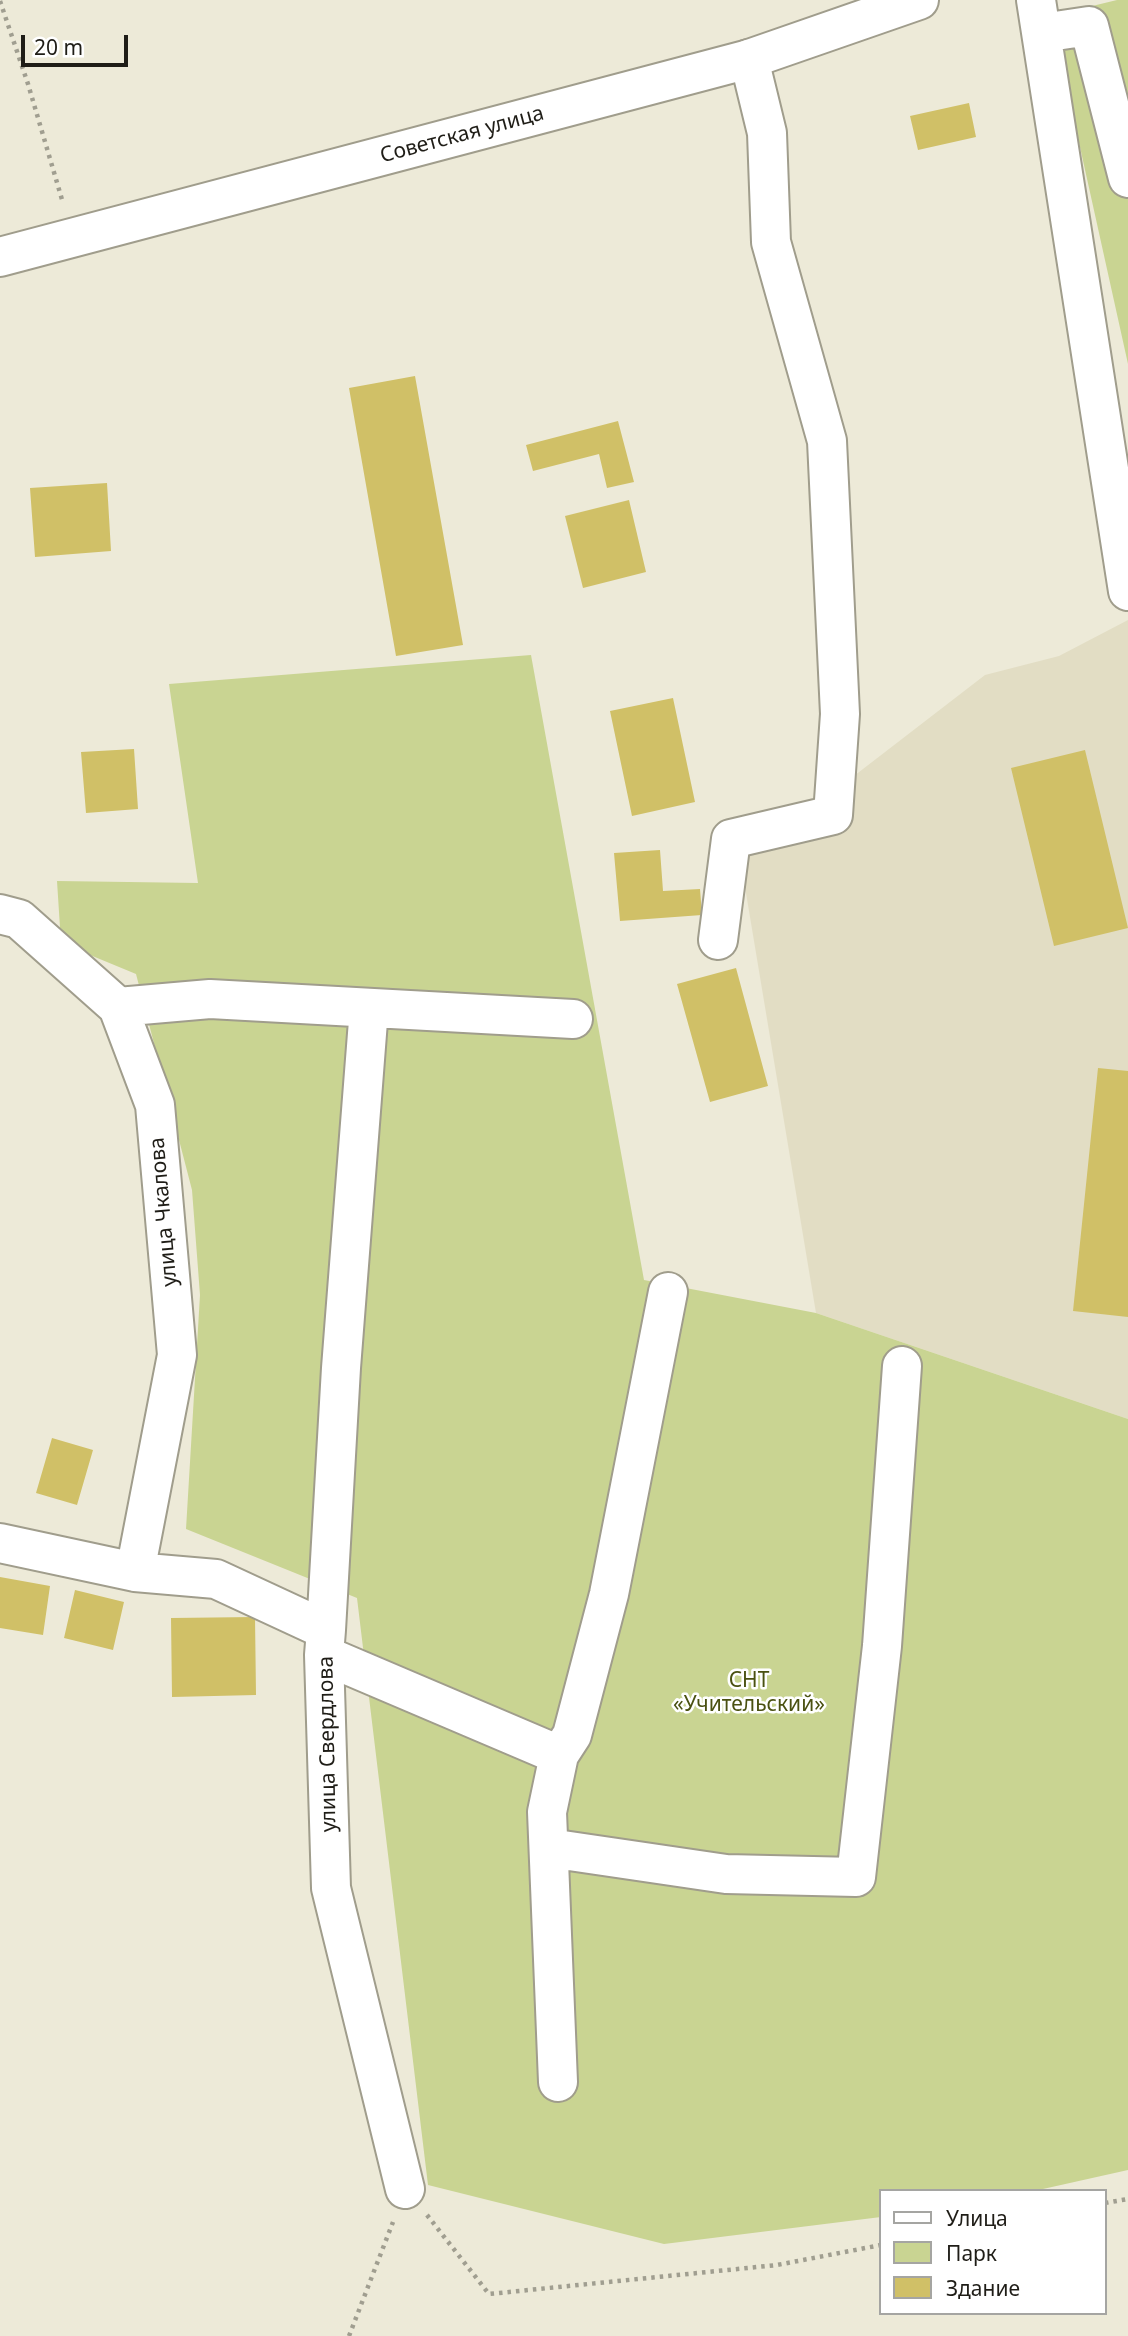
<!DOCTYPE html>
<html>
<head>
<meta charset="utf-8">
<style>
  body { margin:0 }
  #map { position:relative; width:1128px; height:2336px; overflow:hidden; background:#edead8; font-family:"Noto Sans",sans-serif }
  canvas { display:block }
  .legend { position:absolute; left:879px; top:2189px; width:228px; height:126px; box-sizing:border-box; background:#fff; border:2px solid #a5a5a2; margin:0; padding:9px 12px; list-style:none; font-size:21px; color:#1f1d17 }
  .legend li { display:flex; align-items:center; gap:14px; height:35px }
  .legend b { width:35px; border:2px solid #a5a5a2 }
  .scale { position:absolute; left:21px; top:35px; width:107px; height:32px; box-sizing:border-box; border:4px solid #1f1d17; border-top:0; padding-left:9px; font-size:21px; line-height:24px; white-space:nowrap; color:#1f1d17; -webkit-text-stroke:5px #fff; paint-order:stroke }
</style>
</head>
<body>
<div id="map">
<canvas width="1128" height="2336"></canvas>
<ul class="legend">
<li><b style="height:9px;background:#fff"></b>Улица</li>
<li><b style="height:19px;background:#c9d492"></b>Парк</li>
<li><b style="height:19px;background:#d0c067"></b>Здание</li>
</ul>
<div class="scale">20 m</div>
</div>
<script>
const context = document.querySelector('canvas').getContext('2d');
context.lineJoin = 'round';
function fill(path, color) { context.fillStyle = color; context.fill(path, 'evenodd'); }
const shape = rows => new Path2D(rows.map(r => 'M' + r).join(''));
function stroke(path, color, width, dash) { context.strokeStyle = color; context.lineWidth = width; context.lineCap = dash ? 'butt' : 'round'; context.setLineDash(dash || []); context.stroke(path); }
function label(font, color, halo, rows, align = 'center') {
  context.font = font + ' "Noto Sans",sans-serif'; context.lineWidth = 5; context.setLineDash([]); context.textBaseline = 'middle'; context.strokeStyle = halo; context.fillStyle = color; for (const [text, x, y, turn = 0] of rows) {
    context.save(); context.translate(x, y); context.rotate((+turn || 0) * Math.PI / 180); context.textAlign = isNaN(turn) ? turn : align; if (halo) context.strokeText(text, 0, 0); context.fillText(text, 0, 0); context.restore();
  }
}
const built = shape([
  [1128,620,1128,1419,816,1313,741,863,985,675,1059,656]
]);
const green = shape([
  [1117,0,1128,0,1128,364,1051,16],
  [531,655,644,1280,816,1313,1128,1419,1128,2170,1034,2191,881,2191,881,2217,664,2244,428,2185,357,1598,186,1529,200,1295,192,1190,136,974,61,943,57,881,198,883,169,684]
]);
const building = shape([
  [969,103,976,137,918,150,910,116],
  [415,376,463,645,396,656,349,388],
  [618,421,634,482,607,488,599,454,533,471,526,445],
  [107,483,111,551,35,557,30,488],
  [629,500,646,572,583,588,565,516],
  [673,698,695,802,632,816,610,711],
  [134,749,138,809,86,813,81,752],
  [1085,750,1128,928,1054,946,1011,768],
  [660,850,663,891,700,889,702,915,620,921,614,853],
  [736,968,768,1086,710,1102,677,984],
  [1098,1068,1128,1071,1128,1317,1073,1311],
  [52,1438,93,1450,77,1505,36,1493],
  [0,1577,50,1586,43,1635,0,1628],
  [75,1590,124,1602,113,1650,64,1638],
  [255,1617,256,1695,172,1697,171,1618]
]);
const path = shape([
  [0,1,28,84,63,203],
  [1105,2203,1128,2199],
  [427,2215,489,2294,777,2265,881,2245],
  [349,2336,393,2222]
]);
const minor = shape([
  [1036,0,1128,591],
  [1042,33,1089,26,1128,178],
  [0,914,19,919,118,1007,155,1105,177,1355,135,1572],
  [718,940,731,839,833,815,840,714,827,441,771,242,767,133,749,59],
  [118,1007,210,999,573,1019],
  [0,1543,135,1572,216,1579,326,1630,324,1655,331,1888,405,2189],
  [326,1630,341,1368,369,1008],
  [324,1655,559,1755,572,1735,609,1594,668,1292],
  [549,1848,726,1874,856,1877,882,1646,902,1366],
  [558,2082,547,1812,559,1755]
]);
const major = shape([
  [0,257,749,59,919,0]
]);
const streetNames = [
  ["Советская улица",462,135,-15],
  ["улица Чкалова",164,1212,-95],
  ["улица Свердлова",328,1744,-91]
];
const parkNames = [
  ["СНТ",749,1681],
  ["«Учительский»",749,1705]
];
fill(built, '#e2ddc4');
fill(green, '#c9d492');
fill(building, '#d0c067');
stroke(minor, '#a09d8c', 42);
stroke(major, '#a09d8c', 42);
stroke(path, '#a09e90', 4.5, [3.5, 5]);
stroke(minor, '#fff', 38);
stroke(major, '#fff', 38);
label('21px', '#1f1d17', '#fff', streetNames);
label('21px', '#4a5111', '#fff', parkNames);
</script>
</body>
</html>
